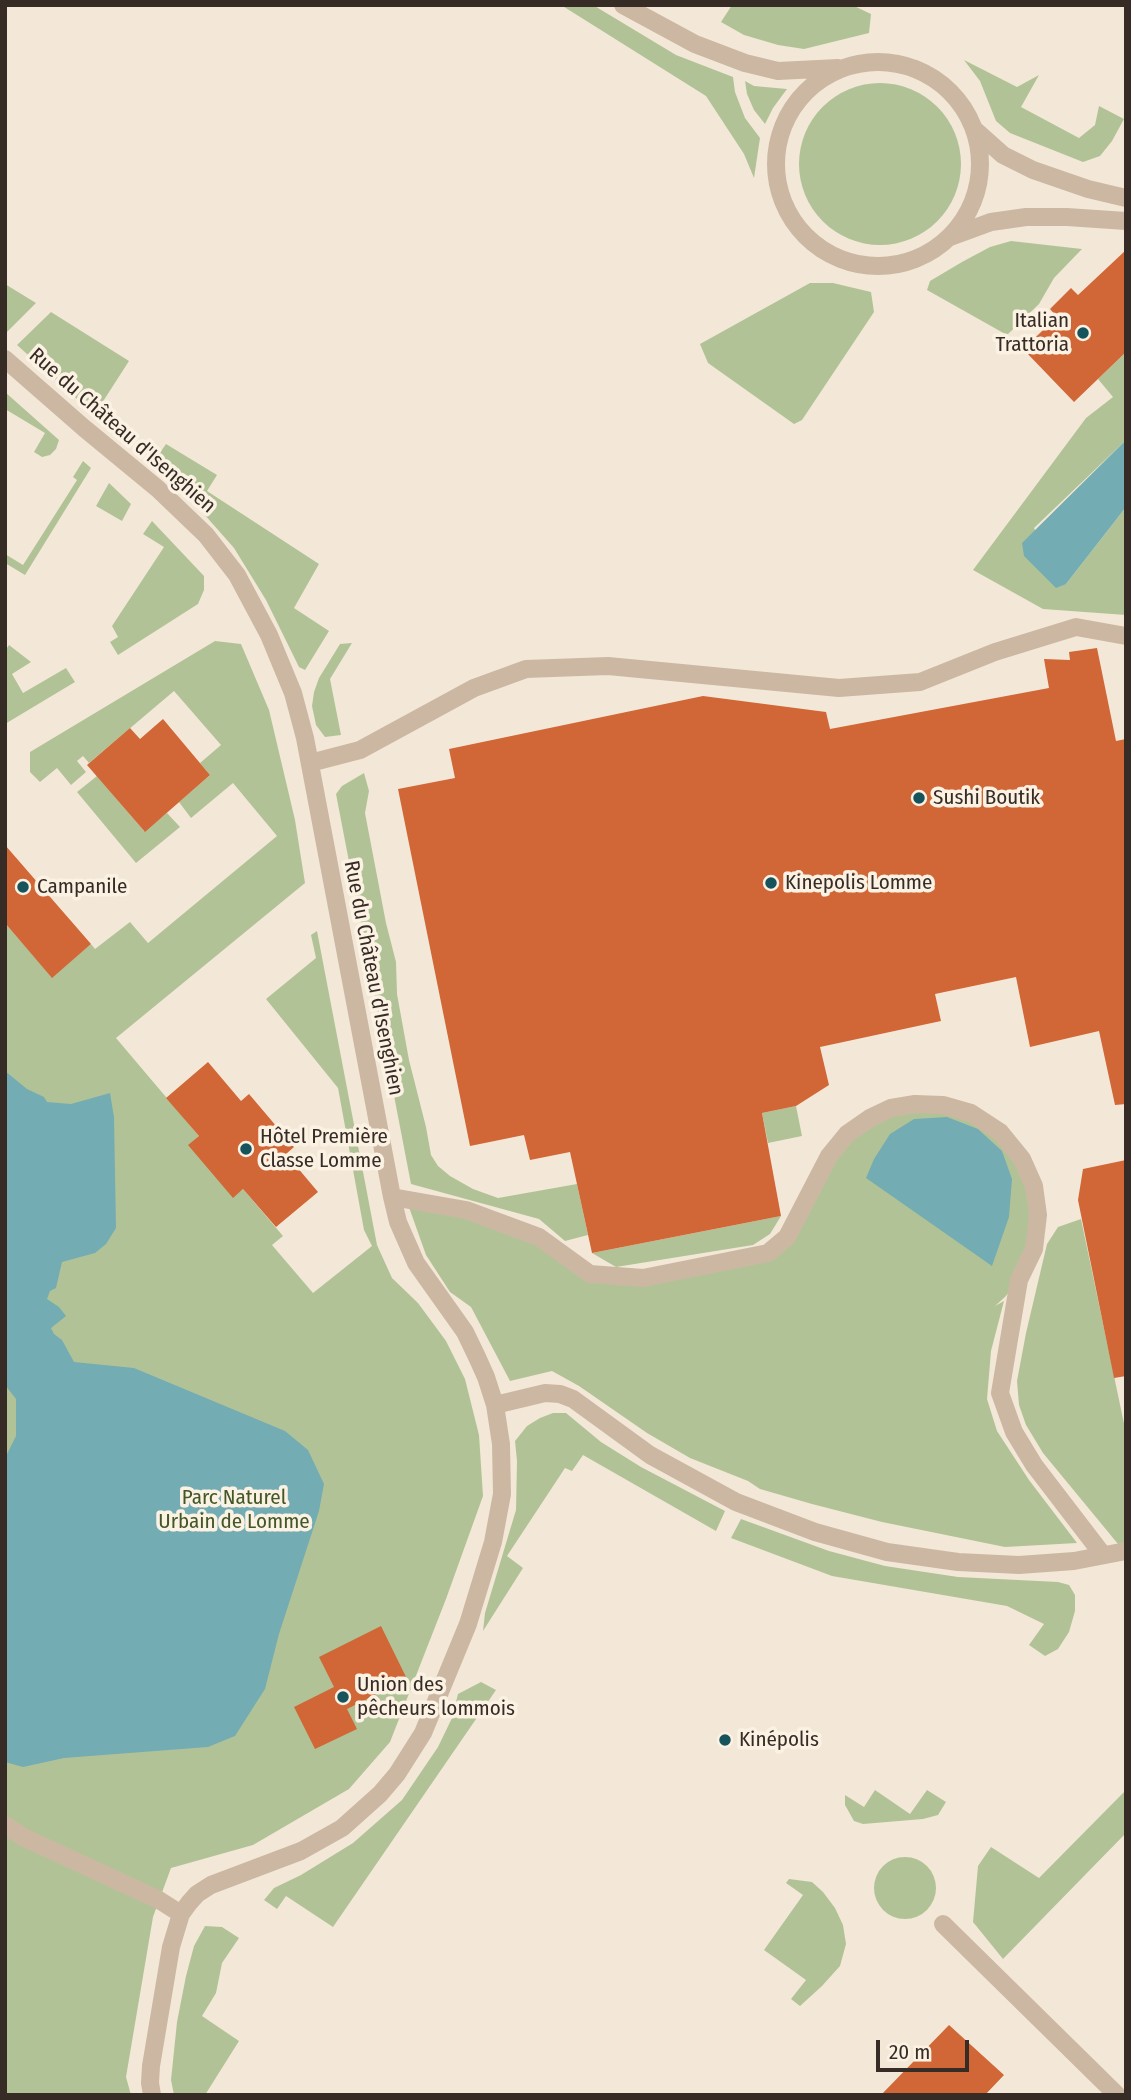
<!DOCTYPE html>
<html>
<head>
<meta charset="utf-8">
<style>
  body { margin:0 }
  #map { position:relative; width:1131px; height:2100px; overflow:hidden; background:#f3e8d7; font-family:"Fira Sans Condensed",sans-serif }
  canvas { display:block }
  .frame { position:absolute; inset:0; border:7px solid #362c25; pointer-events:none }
  .scale { position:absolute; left:876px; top:2040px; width:93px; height:32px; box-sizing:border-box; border:4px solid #362c25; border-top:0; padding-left:9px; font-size:21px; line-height:24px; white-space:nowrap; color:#362c25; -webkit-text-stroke:5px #fbf2e4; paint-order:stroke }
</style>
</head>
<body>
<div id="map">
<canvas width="1131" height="2100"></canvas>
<div class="frame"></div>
<div class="scale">20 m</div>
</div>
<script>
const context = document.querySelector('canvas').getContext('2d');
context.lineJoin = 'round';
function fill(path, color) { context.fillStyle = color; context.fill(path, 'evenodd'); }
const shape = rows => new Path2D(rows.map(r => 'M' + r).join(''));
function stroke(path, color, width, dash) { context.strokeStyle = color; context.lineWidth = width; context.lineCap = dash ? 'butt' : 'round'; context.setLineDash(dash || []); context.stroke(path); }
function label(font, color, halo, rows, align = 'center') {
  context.font = font + ' "Fira Sans Condensed",sans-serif'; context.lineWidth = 7; context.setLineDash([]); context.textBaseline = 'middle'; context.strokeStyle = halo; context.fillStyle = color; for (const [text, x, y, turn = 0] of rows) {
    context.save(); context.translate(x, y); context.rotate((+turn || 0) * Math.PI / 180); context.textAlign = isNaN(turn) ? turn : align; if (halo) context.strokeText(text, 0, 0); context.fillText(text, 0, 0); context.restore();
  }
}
const green = shape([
  [561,5,593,5,676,55,733,77,735,92,745,118,760,138,754,178,744,154,706,96],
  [732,5,852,5,871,14,869,33,804,49,778,45,744,35,721,22],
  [964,60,1017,87,1039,75,1021,107,1079,138,1095,125,1099,106,1124,119,1112,141,1100,156,1083,162,1010,133,996,121,980,81],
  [745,81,754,86,787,89,773,108,765,124,754,110,747,94],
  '799 164a81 81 0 1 1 162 0a81 81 0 1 1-162 0Z',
  [1011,241,1082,249,1054,278,1039,304,1007,335,927,290,930,281,962,262,990,247],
  [810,283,833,283,871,292,874,312,802,420,794,424,708,363,700,344],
  [5,284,36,303,5,334],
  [51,312,129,361,102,403,97,407,87,408,17,345],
  [1126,352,1126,440,1034,528,1066,584,1126,507,1126,615,1043,609,973,570,1086,418,1113,397,1098,379],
  [5,392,59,440,56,449,50,455,42,457,34,452,45,433,5,409],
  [166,444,217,475,207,491,319,564,294,608,329,631,305,670,299,667,266,600,234,548,181,488,153,463],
  [83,461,91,468,25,575,5,563,5,554,23,565,77,480,73,477],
  [109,483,131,504,122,521,96,506],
  [152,521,204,576,204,590,198,604,118,655,110,642,118,637,112,626,164,547,143,534],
  [215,641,241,644,269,710,295,820,305,883,116,1038,199,1136,189,1145,233,1197,243,1189,283,1236,272,1245,313,1293,372,1246,364,1230,338,1088,266,999,316,958,311,935,317,931,377,1245,392,1278,418,1303,446,1341,465,1379,479,1435,483,1496,446,1599,390,1742,349,1789,253,1845,171,1868,153,1917,126,2077,131,2095,5,2095,5,923,52,977,91,944,95,949,130,922,148,943,277,836,233,783,191,818,179,802,210,775,200,763,221,745,174,691,89,763,83,756,77,761,86,772,71,785,57,768,40,782,30,772,30,752],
  [352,643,330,679,341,735,325,737,316,725,312,706,314,692,319,678,340,644],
  [9,645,31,662,12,674,23,693,66,668,75,682,5,724,5,651],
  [364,773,369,791,365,813,386,923,396,962,397,994,409,1060,426,1127,431,1155,438,1166,450,1176,473,1189,498,1198,577,1184,588,1235,565,1241,539,1219,411,1184,336,794,342,786],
  [97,776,144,831,167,813,180,827,136,863,77,792],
  [796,1106,802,1136,768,1143,762,1113],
  [891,1108,971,1113,1022,1159,1038,1215,1019,1280,1005,1297,995,1306,1004,1301,991,1351,987,1399,997,1431,1029,1480,1077,1543,1005,1547,882,1522,812,1504,760,1489,748,1481,690,1458,647,1433,579,1386,552,1371,510,1381,471,1307,450,1292,426,1255,405,1196,539,1237,590,1274,643,1278,768,1253,829,1156],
  [781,1216,770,1234,753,1245,616,1267,592,1253],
  [1081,1219,1126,1433,1126,1543,1118,1544,1043,1453,1026,1425,1019,1405,1017,1381,1026,1333,1047,1244,1058,1227],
  [553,1413,566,1413,601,1442,641,1467,725,1511,716,1531,583,1455,572,1471,565,1468,507,1556,523,1568,483,1631,485,1613,516,1510,517,1461,515,1441,527,1426,540,1418],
  [741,1519,829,1551,885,1566,958,1577,1058,1582,1069,1585,1075,1595,1075,1611,1069,1632,1058,1649,1045,1656,1029,1645,1044,1624,1007,1606,832,1576,731,1538],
  [481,1682,496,1690,333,1927,286,1896,277,1909,264,1900,274,1888,301,1875,353,1843,402,1800,438,1747,452,1718,458,1694],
  [875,1790,910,1814,927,1790,946,1802,938,1815,923,1819,863,1824,854,1821,845,1805,845,1795,864,1807],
  [1126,1790,1126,1833,1003,1959,973,1922,978,1866,991,1847,1039,1878],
  '874 1888a31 31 0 1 1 62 0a31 31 0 1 1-62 0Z',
  [789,1879,812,1882,823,1892,835,1908,843,1925,846,1944,840,1966,822,1986,800,2006,791,1999,806,1980,764,1950,803,1895,786,1883],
  [205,1926,222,1927,239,1938,222,1963,216,1993,202,2016,239,2041,205,2095,174,2095,171,2080,177,2022,186,1976,194,1946]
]);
const water = shape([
  [1126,440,1126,507,1066,584,1056,588,1024,556,1022,543],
  [5,1071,27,1089,44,1097,47,1102,71,1104,110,1093,114,1117,116,1228,106,1244,95,1253,62,1262,56,1288,50,1291,47,1299,59,1307,66,1316,51,1328,54,1334,62,1340,74,1362,134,1368,285,1431,308,1450,324,1484,319,1511,279,1634,265,1689,235,1736,208,1747,64,1758,23,1767,5,1762,5,1458,16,1436,16,1399,5,1385],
  [947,1117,978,1129,1002,1151,1012,1179,1009,1217,992,1266,866,1178,874,1159,890,1134,914,1119]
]);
const building = shape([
  [1126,250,1126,352,1074,402,1023,349,1057,317,1050,309,1071,288,1078,295],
  [1097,648,1116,741,1126,739,1126,1104,1115,1105,1099,1031,1030,1047,1016,977,935,994,941,1021,820,1047,829,1085,796,1106,762,1113,781,1216,592,1253,570,1152,530,1160,524,1135,470,1146,398,789,455,778,449,749,703,696,826,712,830,729,1049,688,1044,659,1070,660,1069,652],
  [163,719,210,775,145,832,87,765,130,728,140,739],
  [5,845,91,944,52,978,5,923],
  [208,1062,241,1101,249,1094,294,1147,286,1154,318,1192,276,1227,243,1189,233,1198,188,1145,199,1136,166,1098],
  [1126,1160,1126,1376,1114,1378,1078,1200,1083,1169],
  [381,1626,407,1679,347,1709,357,1729,315,1749,294,1707,334,1687,319,1657],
  [949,2025,1004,2075,985,2095,881,2095]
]);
const minor = shape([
  [623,5,695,44,745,63,778,71,838,68],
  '776 164a102 102 0 1 1 204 0a102 102 0 1 1-204 0Z',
  [975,130,1003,155,1033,170,1088,189,1126,198],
  [950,237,991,222,1026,217,1067,217,1126,221],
  [5,359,84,428,158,489,206,535,237,575,269,635,293,693,305,738,392,1197,398,1222,416,1263,465,1332,477,1357,486,1377,495,1405,501,1444,502,1494,493,1542,468,1624,423,1733,397,1774,380,1794,342,1828,301,1851,211,1885,197,1894,189,1903,181,1914,171,1947,151,2066,150,2083,152,2095],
  [310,763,360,750,474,688,526,669,608,666,839,688,920,682,995,652,1076,627,1126,636],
  [392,1197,466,1210,539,1237,590,1274,643,1278,768,1253,787,1237,829,1156,847,1134,870,1118,891,1108,915,1104,943,1105,971,1113,1000,1132,1022,1159,1034,1186,1038,1215,1034,1249,1019,1280,1000,1393,1014,1432,1034,1465,1103,1555],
  [495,1405,545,1393,560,1394,573,1399,650,1455,736,1502,815,1532,887,1552,958,1562,1019,1565,1074,1561,1126,1551],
  [5,1825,23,1837,159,1900,181,1914],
  [943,1924,1117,2095]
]);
const markers = [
  [1083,333,7,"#17535b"],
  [919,798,7,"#17535b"],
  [771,883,7,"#17535b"],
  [23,887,7,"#17535b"],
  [246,1149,7,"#17535b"],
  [343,1697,7,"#17535b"],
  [725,1740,7,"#17535b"]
];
const poiNames = [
  ["Italian",1069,321,"right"],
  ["Trattoria",1069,345,"right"],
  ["Sushi Boutik",933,798],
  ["Kinepolis Lomme",785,883],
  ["Campanile",37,887],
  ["Hôtel Première",260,1137],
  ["Classe Lomme",260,1161],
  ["Union des",357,1685],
  ["pêcheurs lommois",357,1709],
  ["Kinépolis",739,1740]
];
const streetNames = [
  ["Rue du Château d'Isenghien",122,431,41],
  ["Rue du Château d'Isenghien",373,978,79]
];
const parkNames = [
  ["Parc Naturel",234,1498],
  ["Urbain de Lomme",234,1522]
];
fill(green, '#b1c396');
fill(water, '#74acb3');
fill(building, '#d16637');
stroke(minor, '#ccb8a2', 18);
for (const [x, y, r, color] of markers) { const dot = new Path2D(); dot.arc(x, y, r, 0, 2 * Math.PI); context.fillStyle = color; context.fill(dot); stroke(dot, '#fbf2e4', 2.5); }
label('21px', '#362c25', '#fbf2e4', poiNames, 'left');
label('21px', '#362c25', '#fbf2e4', streetNames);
label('21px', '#425727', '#fbf2e4', parkNames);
</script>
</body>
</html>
